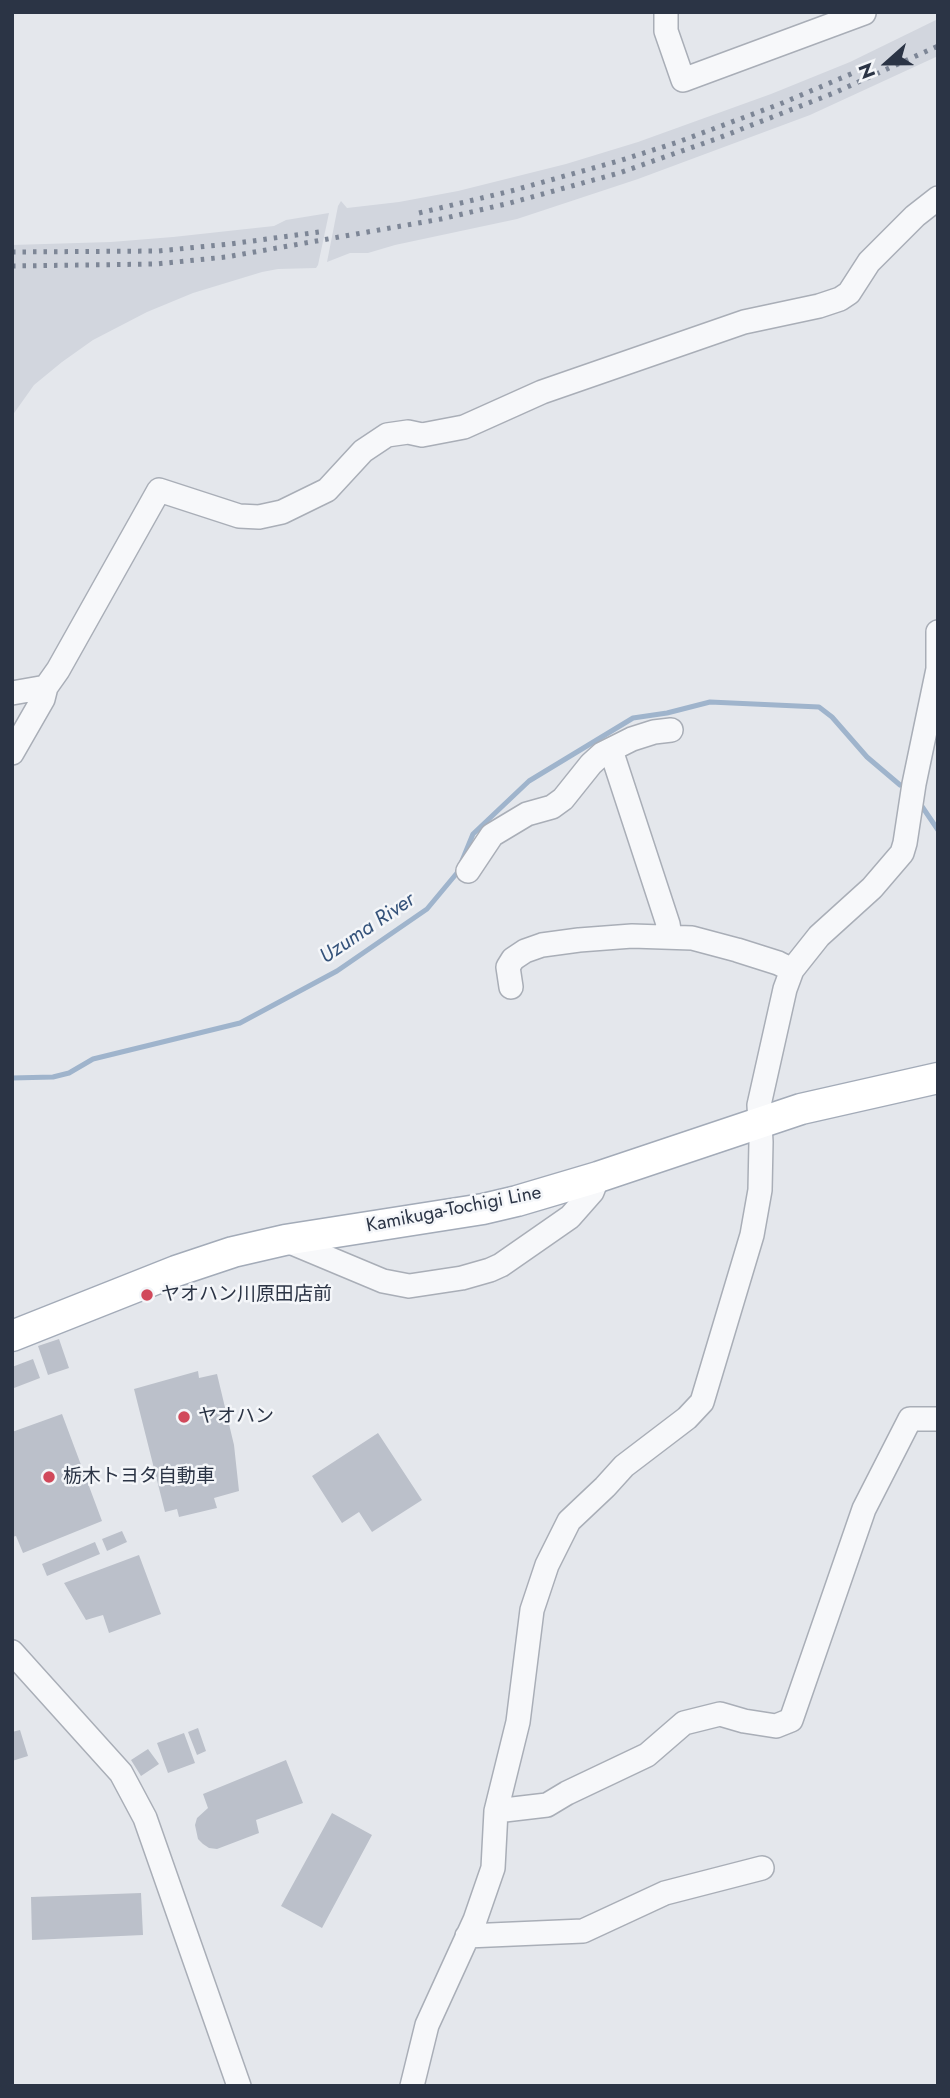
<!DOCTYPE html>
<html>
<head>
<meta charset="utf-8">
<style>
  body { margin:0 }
  #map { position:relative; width:950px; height:2098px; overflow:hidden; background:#e4e7ec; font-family:Jost,sans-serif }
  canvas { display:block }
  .frame { position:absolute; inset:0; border:14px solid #2b3445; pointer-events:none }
  .north { position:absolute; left:852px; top:28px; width:70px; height:70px; -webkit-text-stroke:5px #f4f6f9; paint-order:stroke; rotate:249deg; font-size:19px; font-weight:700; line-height:28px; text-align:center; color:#2b3445 }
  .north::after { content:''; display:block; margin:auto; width:24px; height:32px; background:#2b3445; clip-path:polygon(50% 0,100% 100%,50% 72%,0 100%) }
</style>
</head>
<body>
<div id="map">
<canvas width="950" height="2098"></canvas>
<div class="frame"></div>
<div class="north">N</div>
</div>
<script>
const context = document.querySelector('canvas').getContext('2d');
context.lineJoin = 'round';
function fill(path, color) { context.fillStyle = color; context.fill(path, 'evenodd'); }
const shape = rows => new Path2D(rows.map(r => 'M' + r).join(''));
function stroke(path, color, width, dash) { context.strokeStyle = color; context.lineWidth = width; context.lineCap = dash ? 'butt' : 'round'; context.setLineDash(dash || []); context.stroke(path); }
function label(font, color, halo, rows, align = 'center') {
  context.font = font + ' Jost,"Noto Sans JP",sans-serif'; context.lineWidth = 5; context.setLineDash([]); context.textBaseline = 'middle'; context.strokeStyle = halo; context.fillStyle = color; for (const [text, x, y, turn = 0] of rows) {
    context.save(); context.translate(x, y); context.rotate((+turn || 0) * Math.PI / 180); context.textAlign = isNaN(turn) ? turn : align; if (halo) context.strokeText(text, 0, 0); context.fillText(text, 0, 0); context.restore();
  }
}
const built = shape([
  [938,19,938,56,810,115,638,179,517,219,395,245,368,253,350,253,327,262,338,206,341,201,347,208,399,202,458,191,566,164,638,142,771,94,850,62],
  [329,213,318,265,316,268,278,269,262,272,193,293,147,312,93,340,62,362,34,385,12,416,12,245,111,242,173,237,274,226,286,220]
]);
const stream = shape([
  [921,805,938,830],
  [12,1078,53,1077,69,1073,93,1059,240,1023,337,971,427,909,457,873,473,834,529,781,633,718,667,713,710,702,819,707,832,717,867,757,900,785]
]);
const building = shape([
  [59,1339,69,1368,48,1375,38,1346],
  [33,1359,40,1378,14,1388,12,1382,12,1367],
  [198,1371,199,1378,217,1374,234,1445,239,1491,214,1498,217,1508,179,1517,177,1509,165,1512,134,1389],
  [62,1414,102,1521,23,1553,16,1536,12,1537,12,1432],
  [378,1433,422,1500,372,1532,359,1512,342,1523,312,1476],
  [122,1531,127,1542,107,1551,102,1539],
  [95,1542,100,1554,47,1576,42,1564],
  [139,1555,161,1614,109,1633,103,1615,86,1620,64,1583],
  [198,1728,206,1751,197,1755,188,1732],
  [20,1730,28,1756,12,1761,12,1732],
  [184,1733,195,1763,168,1773,157,1743],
  [148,1749,159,1764,141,1776,131,1760],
  [286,1760,303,1803,256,1820,259,1833,217,1849,209,1848,203,1844,198,1839,195,1825,197,1818,208,1808,203,1794],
  [332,1813,372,1835,322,1928,281,1906],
  [141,1893,143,1935,32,1940,31,1897]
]);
const minor = shape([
  [666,12,666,31,683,80,864,13],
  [12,693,46,687],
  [611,750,668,924,670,936],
  [12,753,43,699,46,687,58,670,159,490,239,516,259,517,282,512,327,490,363,451,387,435,408,432,422,435,464,427,542,392,744,322,819,306,840,299,849,293,869,262,915,216,938,198],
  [468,871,492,835,527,814,552,807,563,799,591,764,602,754,632,739,654,732,671,730],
  [511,987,508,967,513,959,525,951,542,945,579,940,632,936,692,938,737,950,778,963,792,970],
  [285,1240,383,1281,409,1286,462,1278,490,1270,501,1265,570,1217,592,1192,598,1177],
  [12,1652,121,1773,145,1818,239,2086],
  [496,1811,518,1722,532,1610,547,1565,569,1521,605,1487,624,1466,687,1418,702,1402,752,1235,760,1190,761,1142,759,1105,785,989,792,970,819,936,872,888,902,853,905,843,914,784,938,669,938,632],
  [467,1936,583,1931,665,1893,762,1868],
  [412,2086,427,2025,475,1920,493,1868,496,1811,547,1805,567,1793,647,1755,684,1723,720,1714,744,1721,776,1726,791,1720,864,1509,910,1419,938,1419]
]);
const major = shape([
  [12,1336,176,1271,233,1252,285,1240,483,1209,517,1201,598,1177,801,1109,938,1078]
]);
const rail = shape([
  [419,213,511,191,622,160,678,142,780,104,858,71],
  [12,252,158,251,230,244,319,232],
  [12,266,156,264,226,257,441,219,510,203,619,173,716,139,834,93,938,46]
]);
const markers = [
  [147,1295,7,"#d1495b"],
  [184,1417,7,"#d1495b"],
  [49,1477,7,"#d1495b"]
];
const streetNames = [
  ["Kamikuga-Tochigi Line",454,1210,-11]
];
const poiNames = [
  ["ヤオハン川原田店前",161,1295],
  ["ヤオハン",198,1417],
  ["栃木トヨタ自動車",63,1477]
];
const waterNames = [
  ["Uzuma River",368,929,-34]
];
fill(built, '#d2d6de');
stroke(stream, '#9fb4cc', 5);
fill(building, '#bbc0ca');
stroke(minor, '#a9aeb7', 26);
stroke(major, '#a3abb8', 33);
stroke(minor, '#f7f8fa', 23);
stroke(major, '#fff', 30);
stroke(rail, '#7d8696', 5, [3.5, 7]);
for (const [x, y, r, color] of markers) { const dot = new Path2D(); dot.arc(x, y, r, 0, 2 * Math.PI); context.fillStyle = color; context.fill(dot); stroke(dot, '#f4f6f9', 2.5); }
label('19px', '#2b3445', '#f4f6f9', streetNames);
label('19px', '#2b3445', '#f4f6f9', poiNames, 'left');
label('italic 21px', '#34527a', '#f4f6f9', waterNames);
</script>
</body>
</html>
